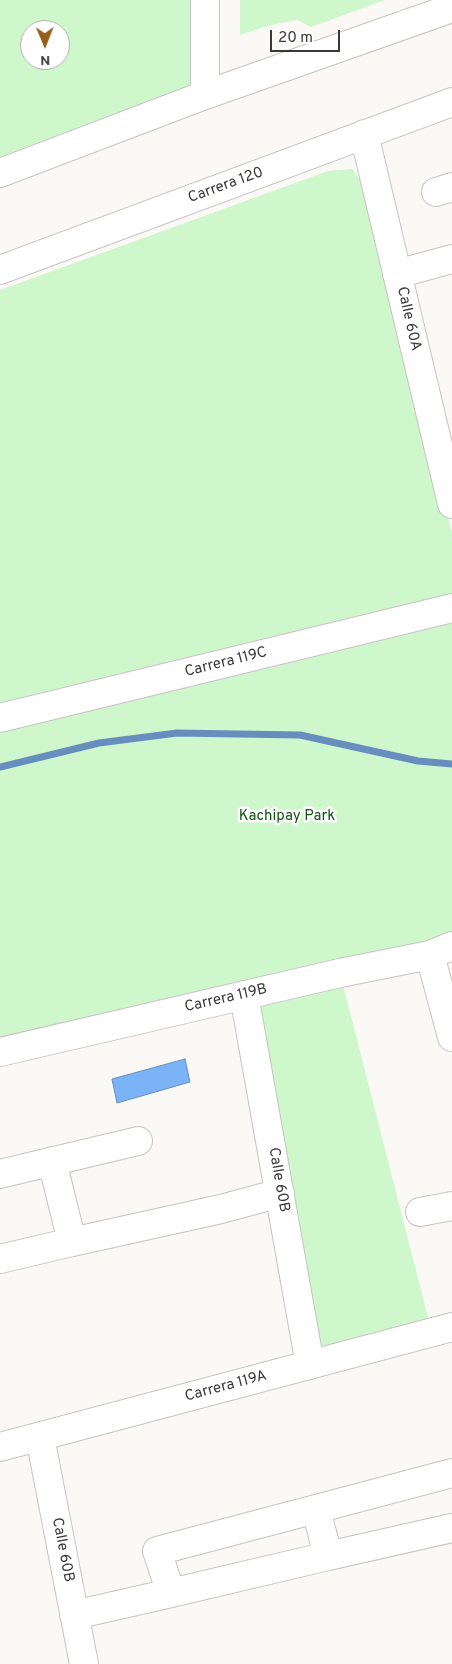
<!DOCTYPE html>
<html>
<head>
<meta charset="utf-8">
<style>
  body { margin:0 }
  #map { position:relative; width:452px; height:1664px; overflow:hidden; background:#fbf9f6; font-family:Overpass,sans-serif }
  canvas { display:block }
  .north { position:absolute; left:20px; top:20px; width:50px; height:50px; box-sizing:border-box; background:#fff; border:1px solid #afafaf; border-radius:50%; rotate:179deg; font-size:14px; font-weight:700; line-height:20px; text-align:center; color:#383837 }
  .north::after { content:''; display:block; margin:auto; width:18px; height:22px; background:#97601a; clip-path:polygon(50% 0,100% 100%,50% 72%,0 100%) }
  .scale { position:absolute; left:270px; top:30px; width:70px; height:22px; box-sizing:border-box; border:2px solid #383837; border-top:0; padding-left:6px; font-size:15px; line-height:18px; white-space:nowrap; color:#383837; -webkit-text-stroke:4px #fff; paint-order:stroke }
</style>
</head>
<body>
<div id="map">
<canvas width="452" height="1664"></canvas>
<div class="north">N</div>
<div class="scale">20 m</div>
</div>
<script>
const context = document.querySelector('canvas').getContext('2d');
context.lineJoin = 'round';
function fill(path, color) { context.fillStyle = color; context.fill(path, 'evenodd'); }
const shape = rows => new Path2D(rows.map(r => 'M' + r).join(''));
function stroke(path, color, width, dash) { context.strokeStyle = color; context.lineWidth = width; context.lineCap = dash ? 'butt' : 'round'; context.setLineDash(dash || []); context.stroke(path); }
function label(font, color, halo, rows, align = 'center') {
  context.font = font + ' Overpass,sans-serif'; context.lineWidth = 5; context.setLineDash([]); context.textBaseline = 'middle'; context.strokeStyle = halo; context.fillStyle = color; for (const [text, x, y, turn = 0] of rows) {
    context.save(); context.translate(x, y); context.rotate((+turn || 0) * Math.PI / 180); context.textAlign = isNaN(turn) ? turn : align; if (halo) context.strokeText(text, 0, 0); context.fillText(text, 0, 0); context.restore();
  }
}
const green = shape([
  [0,0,205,0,205,95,0,173],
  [30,30,60,30,60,60,30,60],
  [240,0,385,0,311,27,297,20,271,25,240,35],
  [353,169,363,185,411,378,452,532,452,602,0,710,0,290,328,171],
  [452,608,452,946,340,973,432,1333,310,1365,244,995,0,1052,0,718]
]);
const water = shape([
  [185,1059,190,1082,117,1103,112,1079,185,1059]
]);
const stream = shape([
  [0,767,99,743,177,733,300,735,418,761,452,764]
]);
const minor = shape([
  [205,95,205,0],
  [364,134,452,504],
  [0,173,205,95,452,8],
  [436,192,452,187],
  [0,270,452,102],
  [397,274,452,259],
  [0,718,452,608],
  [430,955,452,1037],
  [244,995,310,1365],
  [0,1052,340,973,430,955,452,946],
  [52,1161,72,1242,221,1209,280,1193],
  [0,1174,138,1141],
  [420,1212,452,1206],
  [0,1259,72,1242],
  [40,1437,84,1664],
  [0,1447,452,1327],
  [316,1509,452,1473],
  [328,1556,452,1528],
  [74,1615,171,1593,328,1556,316,1509,157,1551,171,1593]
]);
const streetNames = [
  ["Carrera 120",226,186,-20],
  ["Calle 60A",408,319,77],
  ["Carrera 119C",226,663,-14],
  ["Carrera 119B",226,999,-13],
  ["Calle 60B",278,1180,80],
  ["Carrera 119A",226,1387,-15],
  ["Calle 60B",62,1550,79]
];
const parkNames = [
  ["Kachipay Park",287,817]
];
fill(green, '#cff7cc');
fill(water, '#7bb3f7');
stroke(water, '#678ebd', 1);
stroke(stream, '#678ebd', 7);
stroke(minor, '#c6c4c2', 30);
stroke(minor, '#fff', 28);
label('15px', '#383837', '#fff', streetNames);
label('15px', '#0f5210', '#fff', parkNames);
</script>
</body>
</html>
